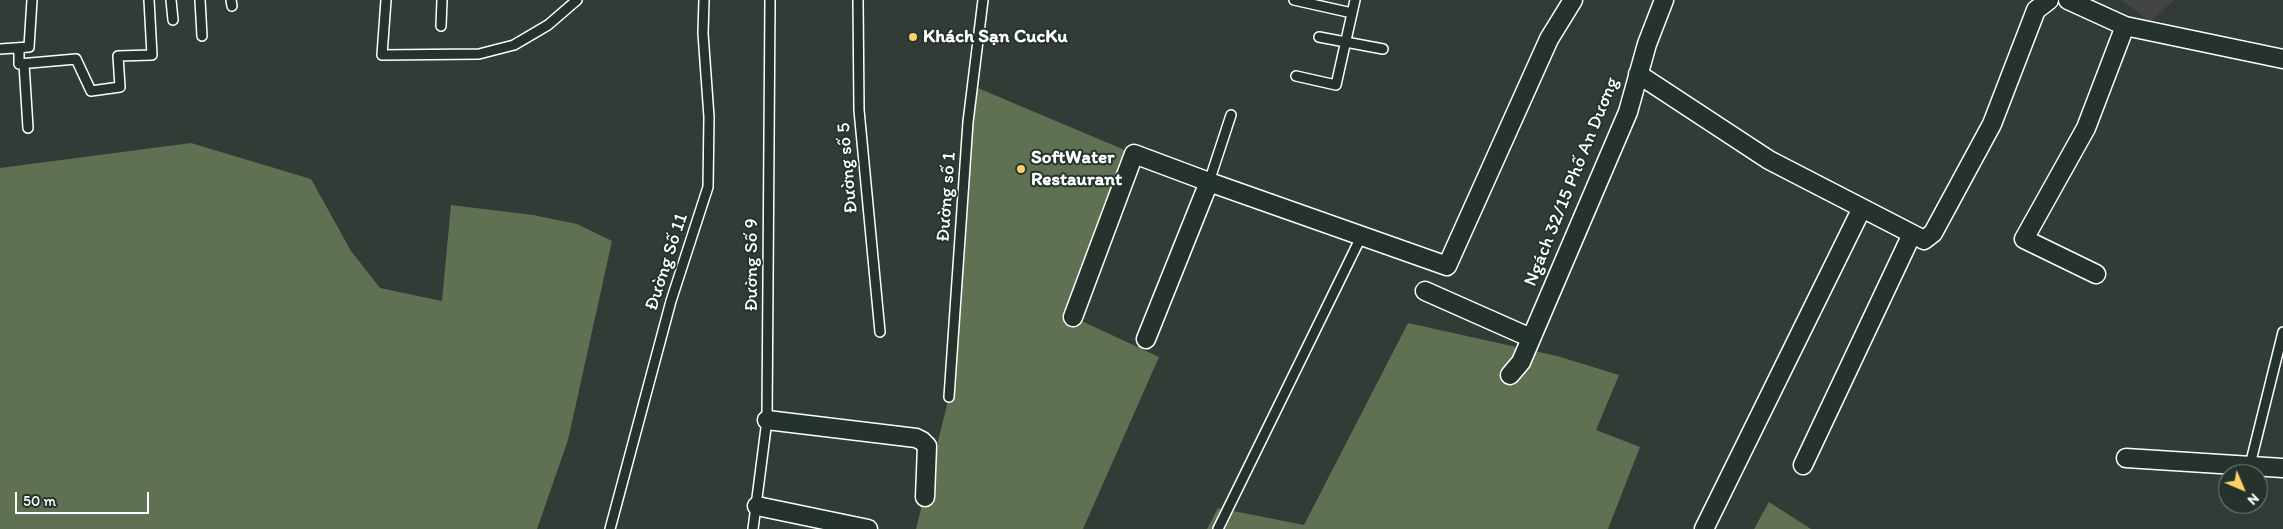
<!DOCTYPE html>
<html>
<head>
<meta charset="utf-8">
<style>
  body { margin:0 }
  #map { position:relative; width:2283px; height:529px; overflow:hidden; background:#333b37; font-family:Itim,sans-serif }
  canvas { display:block }
  .north { position:absolute; left:2218px; top:464px; width:50px; height:50px; box-sizing:border-box; background:#26332d; border:1px solid #7d8581; border-radius:50%; rotate:135deg; font-size:14px; font-weight:700; line-height:20px; text-align:center; color:#fff }
  .north::after { content:''; display:block; margin:auto; width:18px; height:22px; background:#ffd166; clip-path:polygon(50% 0,100% 100%,50% 72%,0 100%) }
  .scale { position:absolute; left:15px; top:492px; width:134px; height:22px; box-sizing:border-box; border:2px solid #fff; border-top:0; padding-left:6px; font-size:15px; line-height:18px; white-space:nowrap; color:#fff; -webkit-text-stroke:4px #26332d; paint-order:stroke }
</style>
</head>
<body>
<div id="map">
<canvas width="2283" height="529"></canvas>
<div class="north">N</div>
<div class="scale">50 m</div>
</div>
<script>
const context = document.querySelector('canvas').getContext('2d');
context.lineJoin = 'round';
function fill(path, color) { context.fillStyle = color; context.fill(path, 'evenodd'); }
const shape = rows => new Path2D(rows.map(r => 'M' + r).join(''));
function stroke(path, color, width, dash) { context.strokeStyle = color; context.lineWidth = width; context.lineCap = dash ? 'butt' : 'round'; context.setLineDash(dash || []); context.stroke(path); }
function label(font, color, halo, rows, align = 'center') {
  context.font = font + ' Itim,sans-serif'; context.lineWidth = 4; context.setLineDash([]); context.textBaseline = 'middle'; context.strokeStyle = halo; context.fillStyle = color; for (const [text, x, y, turn = 0] of rows) {
    context.save(); context.translate(x, y); context.rotate((+turn || 0) * Math.PI / 180); context.textAlign = isNaN(turn) ? turn : align; if (halo) context.strokeText(text, 0, 0); context.fillText(text, 0, 0); context.restore();
  }
}
const built = shape([
  [2122,0,2174,0,2150,22]
]);
const green = shape([
  [973,86,1127,151,1073,317,1159,357,1083,529,916,529,949,397],
  [191,143,311,179,351,251,380,288,442,301,451,205,533,215,577,224,612,241,568,440,537,529,0,529,0,168],
  [1408,323,1557,356,1619,375,1596,430,1640,447,1608,529,1207,529,1218,508,1304,525],
  [1769,502,1811,529,1754,529]
]);
const service = shape([
  [171,0,173,20],
  [200,0,202,36],
  [231,0,232,6],
  [386,0,382,55,479,54,514,45,548,25,577,0],
  [858,0,859,110,880,332],
  [1294,0,1352,13],
  [441,26,442,0],
  [1319,37,1383,49],
  [19,48,19,64,76,59,91,91,120,87,118,56,152,55,149,0],
  [0,49,29,47,32,0],
  [24,64,28,128],
  [1296,76,1336,85,1355,0],
  [1209,182,1231,115],
  [949,397,968,122,983,0],
  [2250,465,2283,332],
  [610,529,671,301,708,187,709,117,703,33,704,0],
  [753,529,767,420,770,0],
  [1218,529,1362,235]
]);
const minor = shape([
  [2068,0,2125,26,2283,59],
  [1638,74,1769,160,1924,240,1933,233,1992,124,2036,10,2049,0],
  [2096,274,2024,239,2086,128,2125,26],
  [1425,291,1531,338],
  [1073,317,1134,154,1209,182],
  [1146,339,1209,182,1447,266,1549,39,1573,0],
  [1510,375,1521,362,1628,112,1647,44,1664,0],
  [767,420,916,438,922,441,927,446,925,497],
  [2126,458,2283,468],
  [1803,465,1912,234],
  [757,506,868,529],
  [1704,529,1862,208]
]);
const markers = [
  [913,37,5,"#ffd166"],
  [1021,169,5,"#ffd166"]
];
const poiNames = [
  ["Khách Sạn CucKu",923,37],
  ["SoftWater",1031,158],
  ["Restaurant",1031,180]
];
const streetNames = [
  ["Đường số 5",848,168,-95],
  ["Ngách 32/15 Phố An Dương",1572,182,-68],
  ["Đường số 1",947,197,-86],
  ["Đường Số 11",667,262,-72],
  ["Đường Số 9",752,265,-90]
];
fill(built, '#424543');
fill(green, '#607153');
stroke(service, '#fff', 12);
stroke(minor, '#fff', 21);
stroke(service, '#26332d', 9);
stroke(minor, '#26332d', 18);
for (const [x, y, r, color] of markers) { const dot = new Path2D(); dot.arc(x, y, r, 0, 2 * Math.PI); context.fillStyle = color; context.fill(dot); stroke(dot, '#26332d', 2); }
label('bold 19px', '#fff', '#26332d', poiNames, 'left');
label('19px', '#fff', '#26332d', streetNames);
</script>
</body>
</html>
